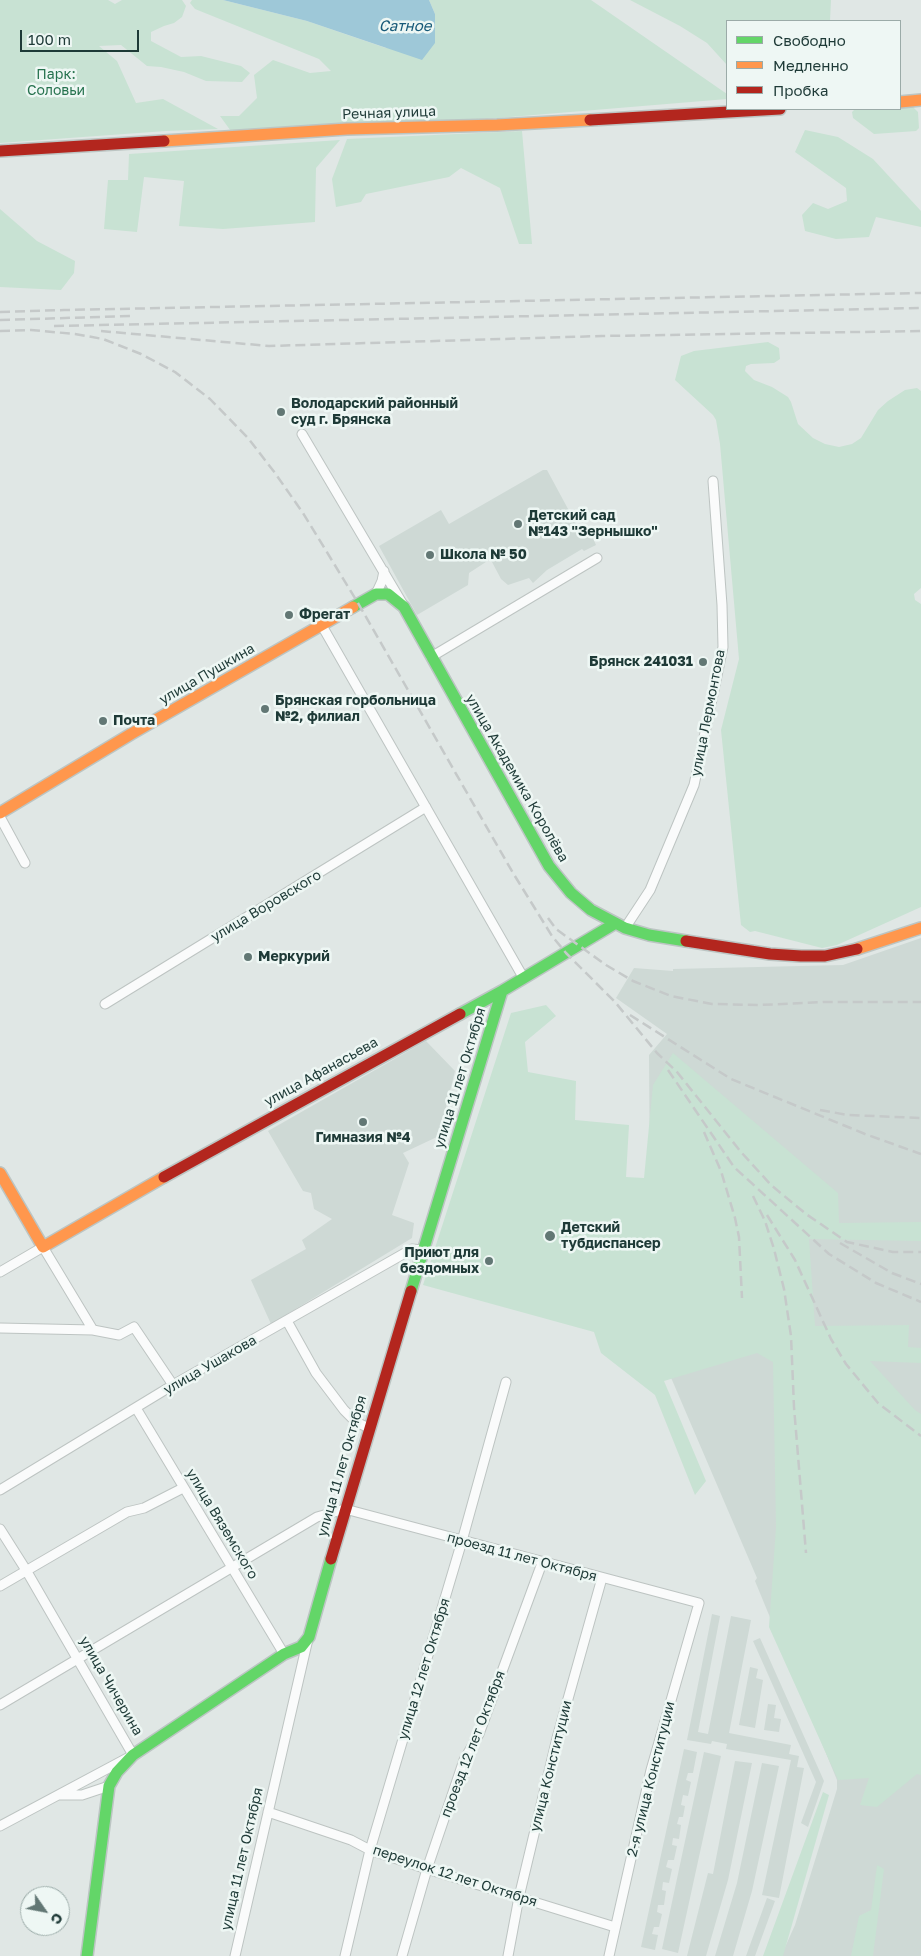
<!DOCTYPE html>
<html>
<head>
<meta charset="utf-8">
<style>
  body { margin:0 }
  #map { position:relative; width:921px; height:1956px; overflow:hidden; background:#e0e7e5; font-family:"Golos Text",sans-serif }
  canvas { display:block }
  .legend { position:absolute; left:726px; top:20px; width:175px; height:90px; box-sizing:border-box; background:#eef7f4; border:1px solid #9baba8; margin:0; padding:6px 9px; list-style:none; font-size:15px; color:#1e3a37 }
  .legend li { display:flex; align-items:center; gap:10px; height:25px }
  .legend b { width:25px; border:1px solid #9baba8 }
  .north { position:absolute; left:20px; top:1886px; width:50px; height:50px; box-sizing:border-box; background:#eef7f4; border:1px solid #9baba8; border-radius:50%; rotate:123deg; font-size:14px; font-weight:700; line-height:20px; text-align:center; color:#1e3a37 }
  .north::after { content:''; display:block; margin:auto; width:18px; height:22px; background:#627774; clip-path:polygon(50% 0,100% 100%,50% 72%,0 100%) }
  .scale { position:absolute; left:20px; top:30px; width:119px; height:22px; box-sizing:border-box; border:2px solid #1e3a37; border-top:0; padding-left:6px; font-size:15px; line-height:18px; white-space:nowrap; color:#1e3a37; -webkit-text-stroke:4px #eef7f4; paint-order:stroke }
</style>
</head>
<body>
<div id="map">
<canvas width="921" height="1956"></canvas>
<ul class="legend">
<li><b style="height:6px;background:#63d668"></b>Свободно</li>
<li><b style="height:6px;background:#ff974d"></b>Медленно</li>
<li><b style="height:6px;background:#b3261e"></b>Пробка</li>
</ul>
<div class="north">С</div>
<div class="scale">100 m</div>
</div>
<script>
const context = document.querySelector('canvas').getContext('2d');
context.lineJoin = 'round';
function fill(path, color) { context.fillStyle = color; context.fill(path, 'evenodd'); }
const shape = rows => new Path2D(rows.map(r => 'M' + r).join(''));
function stroke(path, color, width, dash) { context.strokeStyle = color; context.lineWidth = width; context.lineCap = dash ? 'butt' : 'round'; context.setLineDash(dash || []); context.stroke(path); }
function label(font, color, halo, rows, align = 'center') {
  context.font = font + ' "Golos Text",sans-serif'; context.lineWidth = 5; context.setLineDash([]); context.textBaseline = 'middle'; context.strokeStyle = halo; context.fillStyle = color; for (const [text, x, y, turn = 0] of rows) {
    context.save(); context.translate(x, y); context.rotate((+turn || 0) * Math.PI / 180); context.textAlign = isNaN(turn) ? turn : align; if (halo) context.strokeText(text, 0, 0); context.fillText(text, 0, 0); context.restore();
  }
}
const built = shape([
  [543,470,547,470,581,533,589,529,596,545,584,551,582,549,547,570,533,583,529,578,508,585,501,579,492,562,489,560,469,573,468,585,417,615,379,546,441,510,449,524],
  [921,938,921,1956,781,1956,795,1925,837,1789,837,1780,755,1581,757,1578,651,1331,649,1055,667,1034,616,998,634,968,673,971,673,969,843,965],
  [426,1041,455,1071,439,1136,403,1153,409,1163,392,1215,414,1223,412,1238,271,1324,251,1280,306,1249,302,1240,332,1219,314,1209,311,1193,303,1191,268,1131],
  [712,1614,720,1616,698,1732,708,1734,731,1616,751,1620,729,1733,791,1745,789,1754,799,1756,797,1767,804,1768,779,1898,762,1895,791,1760,726,1749,727,1744,712,1741,711,1744,687,1740],
  [760,1638,824,1781,808,1827,801,1823,816,1782,753,1641],
  [750,1667,758,1669,756,1678,763,1680,755,1728,739,1725],
  [768,1704,776,1705,774,1718,781,1719,779,1732,764,1730],
  [684,1749,697,1752,693,1773,688,1773,686,1780,691,1782,688,1796,683,1795,681,1805,685,1806,683,1817,679,1817,677,1824,681,1825,679,1839,673,1838,672,1845,677,1846,674,1860,668,1860,666,1867,672,1869,669,1883,663,1882,662,1890,666,1891,664,1905,658,1905,657,1912,662,1914,659,1927,654,1927,652,1934,658,1935,655,1950,641,1947],
  [704,1752,721,1756,678,1953,662,1949],
  [735,1761,752,1763,728,1880,706,1956,687,1956,708,1873,713,1874],
  [762,1763,779,1766,752,1891,733,1956,715,1956,737,1883],
  [767,1898,775,1901,755,1956,746,1956]
]);
const green = shape([
  [0,0,108,0,115,4,122,0,182,0,186,6,182,17,174,23,164,26,151,32,151,41,181,57,201,56,241,66,250,73,242,82,206,81,184,72,161,67,147,66,121,45,99,46,117,61,136,103,163,99,218,129,166,131,0,143],
  [192,0,223,0,307,21,386,48,435,14,429,0,591,0,727,94,727,99,498,118,233,134,220,116,239,116,257,98,254,75,273,60,310,73,331,71,319,59,195,9,190,3],
  [630,0,831,0,830,21,727,21,727,65,707,43,680,26],
  [912,106,918,112,919,128,916,131,874,134,853,118,852,112,855,109,900,109,900,107],
  [805,130,838,137,873,159,921,211,921,227,876,217,869,237,836,239,805,231,802,215,813,203,828,209,847,201,846,188,795,152],
  [522,131,532,244,519,244,500,188,461,168,449,177,366,194,361,202,336,207,332,179,347,139],
  [340,140,316,168,315,222,223,229,179,226,184,181,144,177,137,232,104,229,108,180,128,180,129,154],
  [0,209,37,241,75,261,74,273,61,290,0,287],
  [768,342,779,348,780,359,774,363,751,364,746,366,745,371,754,380,772,387,788,397,791,402,798,424,813,438,825,444,839,447,852,444,861,438,878,410,888,401,905,390,917,388,921,391,921,588,914,594,915,600,921,604,921,907,837,945,822,948,755,931,750,932,741,925,721,730,739,659,720,444,716,420,713,415,675,380,681,356,694,351],
  [546,1005,556,1016,525,1042,528,1072,576,1081,575,1120,629,1125,626,1177,644,1178,653,1085,673,1053,838,1193,839,1223,921,1222,921,1241,809,1239,815,1326,909,1325,908,1347,921,1348,921,1363,870,1361,915,1410,921,1414,921,1775,917,1774,877,1807,860,1805,869,1778,838,1780,769,1627,776,1527,773,1362,757,1353,664,1381,706,1481,695,1495,655,1395,601,1353,594,1332,423,1285,511,1013],
  [823,1792,829,1795,783,1956,763,1956],
  [877,1865,884,1869,873,1956,851,1956,859,1916,871,1910]
]);
const water = shape([
  [223,0,429,0,435,14,435,43,422,60,307,21]
]);
const street = shape([
  [302,434,402,603],
  [376,594,382,581,384,571],
  [321,624,523,977],
  [431,657,597,558],
  [0,817,25,863],
  [625,928,650,890,694,785,723,647,722,605,713,481],
  [105,1004,426,807],
  [0,1272,43,1247,93,1330,0,1328],
  [287,1321,316,1373,344,1410,356,1422,369,1428],
  [93,1330,119,1335,134,1327,173,1385],
  [136,1408,284,1654],
  [0,1490,173,1385,412,1249,423,1250],
  [0,1529,26,1570,133,1755,0,1826],
  [0,1586,127,1512,144,1508,183,1488],
  [0,1705,317,1517,345,1509,699,1603,651,1770,609,1956],
  [61,1795,82,1795,109,1786],
  [268,1812,351,1840,370,1850,427,1869,615,1927],
  [235,1956,308,1639],
  [345,1956,370,1850,462,1541,506,1382],
  [402,1956,427,1869,464,1760,479,1734,542,1563],
  [508,1956,519,1897,557,1738,602,1578]
]);
const fast = shape([
  [353,607,376,594,388,594,404,607,549,866,571,893,591,910,625,928,649,935,686,941],
  [460,1014,502,991,614,924],
  [411,1291,502,991],
  [87,1956,109,1786,117,1772,133,1755,284,1654,301,1647,309,1637,331,1559]
]);
const slow = shape([
  [900,102,921,100],
  [164,141,347,129,497,125,590,120],
  [0,813,131,734,353,607],
  [857,949,921,928],
  [0,1173,43,1247,164,1177]
]);
const jam = shape([
  [590,120,780,109],
  [0,151,164,141],
  [686,941,770,954,801,956,825,956,857,949],
  [164,1177,460,1014],
  [331,1559,411,1291]
]);
const rail = shape([
  [0,312,64,310,921,293],
  [0,320,131,316],
  [54,326,921,308],
  [0,331,31,330,75,334,103,339,141,354,175,372,210,399,248,438,275,473,303,513,358,603,513,873,552,936,566,953,615,1002,657,1053,677,1072,741,1152,771,1185,806,1214,847,1242,893,1252,921,1252],
  [101,331,269,346,602,336,921,331],
  [548,918,556,929,606,965,633,981,671,996,712,1004,760,1005,824,1002,921,1002],
  [630,1015,731,1079,865,1134,921,1154],
  [668,1070,734,1167,829,1254,876,1283,921,1302],
  [820,1110,848,1115,921,1118],
  [704,1132,721,1171,735,1218,739,1237,742,1298],
  [753,1196,765,1221,774,1249,784,1289,791,1336,794,1407,806,1553],
  [767,1215,795,1260,831,1339,846,1364,878,1403,921,1436],
  [840,1243,892,1273,921,1284]
]);
const markers = [
  [281,412,5,"#627774"],
  [518,524,5,"#627774"],
  [430,555,5,"#627774"],
  [289,615,5,"#627774"],
  [703,662,5,"#627774"],
  [265,709,5,"#627774"],
  [103,721,5,"#627774"],
  [248,957,5,"#627774"],
  [363,1122,5,"#627774"],
  [550,1236,6,"#627774"],
  [489,1261,5,"#627774"]
];
const parkNames = [
  ["Парк:",56,75],
  ["Соловьи",56,91]
];
const streetNames = [
  ["Речная улица",389,113,-2],
  ["улица Пушкина",207,674,-30],
  ["улица Лермонтова",708,713,-79],
  ["улица Академика Королёва",517,778,60],
  ["улица Воровского",266,906,-31],
  ["улица Афанасьева",321,1072,-29],
  ["улица 11 лет Октября",460,1078,-73],
  ["улица Ушакова",210,1365,-30],
  ["улица 11 лет Октября",342,1466,-74],
  ["улица Вяземского",222,1524,59],
  ["проезд 11 лет Октября",522,1557,15],
  ["улица 12 лет Октября",424,1669,-73],
  ["улица Чичерина",111,1686,60],
  ["проезд 12 лет Октября",473,1744,-69],
  ["улица Конституции",551,1766,-76],
  ["2-я улица Конституции",651,1779,-76],
  ["улица 11 лет Октября",242,1859,-77],
  ["переулок 12 лет Октября",455,1876,18]
];
const poiNames = [
  ["Володарский районный",291,404],
  ["суд г. Брянска",291,420],
  ["Детский сад",528,516],
  ["№143 \"Зернышко\"",528,532],
  ["Школа № 50",440,555],
  ["Фрегат",299,615],
  ["Брянск 241031",693,662,"right"],
  ["Брянская горбольница",275,701],
  ["№2, филиал",275,717],
  ["Почта",113,721],
  ["Меркурий",258,957],
  ["Гимназия №4",363,1138,"center"],
  ["Детский",561,1228],
  ["тубдиспансер",561,1244],
  ["Приют для",479,1253,"right"],
  ["бездомных",479,1269,"right"]
];
const waterNames = [
  ["Сатное",405,26]
];
fill(built, '#ced9d5');
fill(green, '#c8e2d3');
fill(water, '#9ec8d8');
stroke(street, '#bdc4c2', 11);
stroke(fast, '#bcc5c3', 14);
stroke(slow, '#bcc5c3', 14);
stroke(jam, '#bcc5c3', 14);
stroke(street, '#fafbfb', 9);
stroke(fast, '#63d668', 11);
stroke(slow, '#ff974d', 11);
stroke(jam, '#b3261e', 11);
stroke(rail, '#c5c9c9', 2.5, [10, 5]);
for (const [x, y, r, color] of markers) { const dot = new Path2D(); dot.arc(x, y, r, 0, 2 * Math.PI); context.fillStyle = color; context.fill(dot); stroke(dot, '#eef7f4', 2); }
label('14px', '#27734f', '#eef7f4', parkNames);
label('14px', '#1e3a37', '#eef7f4', streetNames);
label('bold 14px', '#1e3a37', '#eef7f4', poiNames, 'left');
label('italic 15px', '#165978', '#eef7f4', waterNames);
</script>
</body>
</html>
